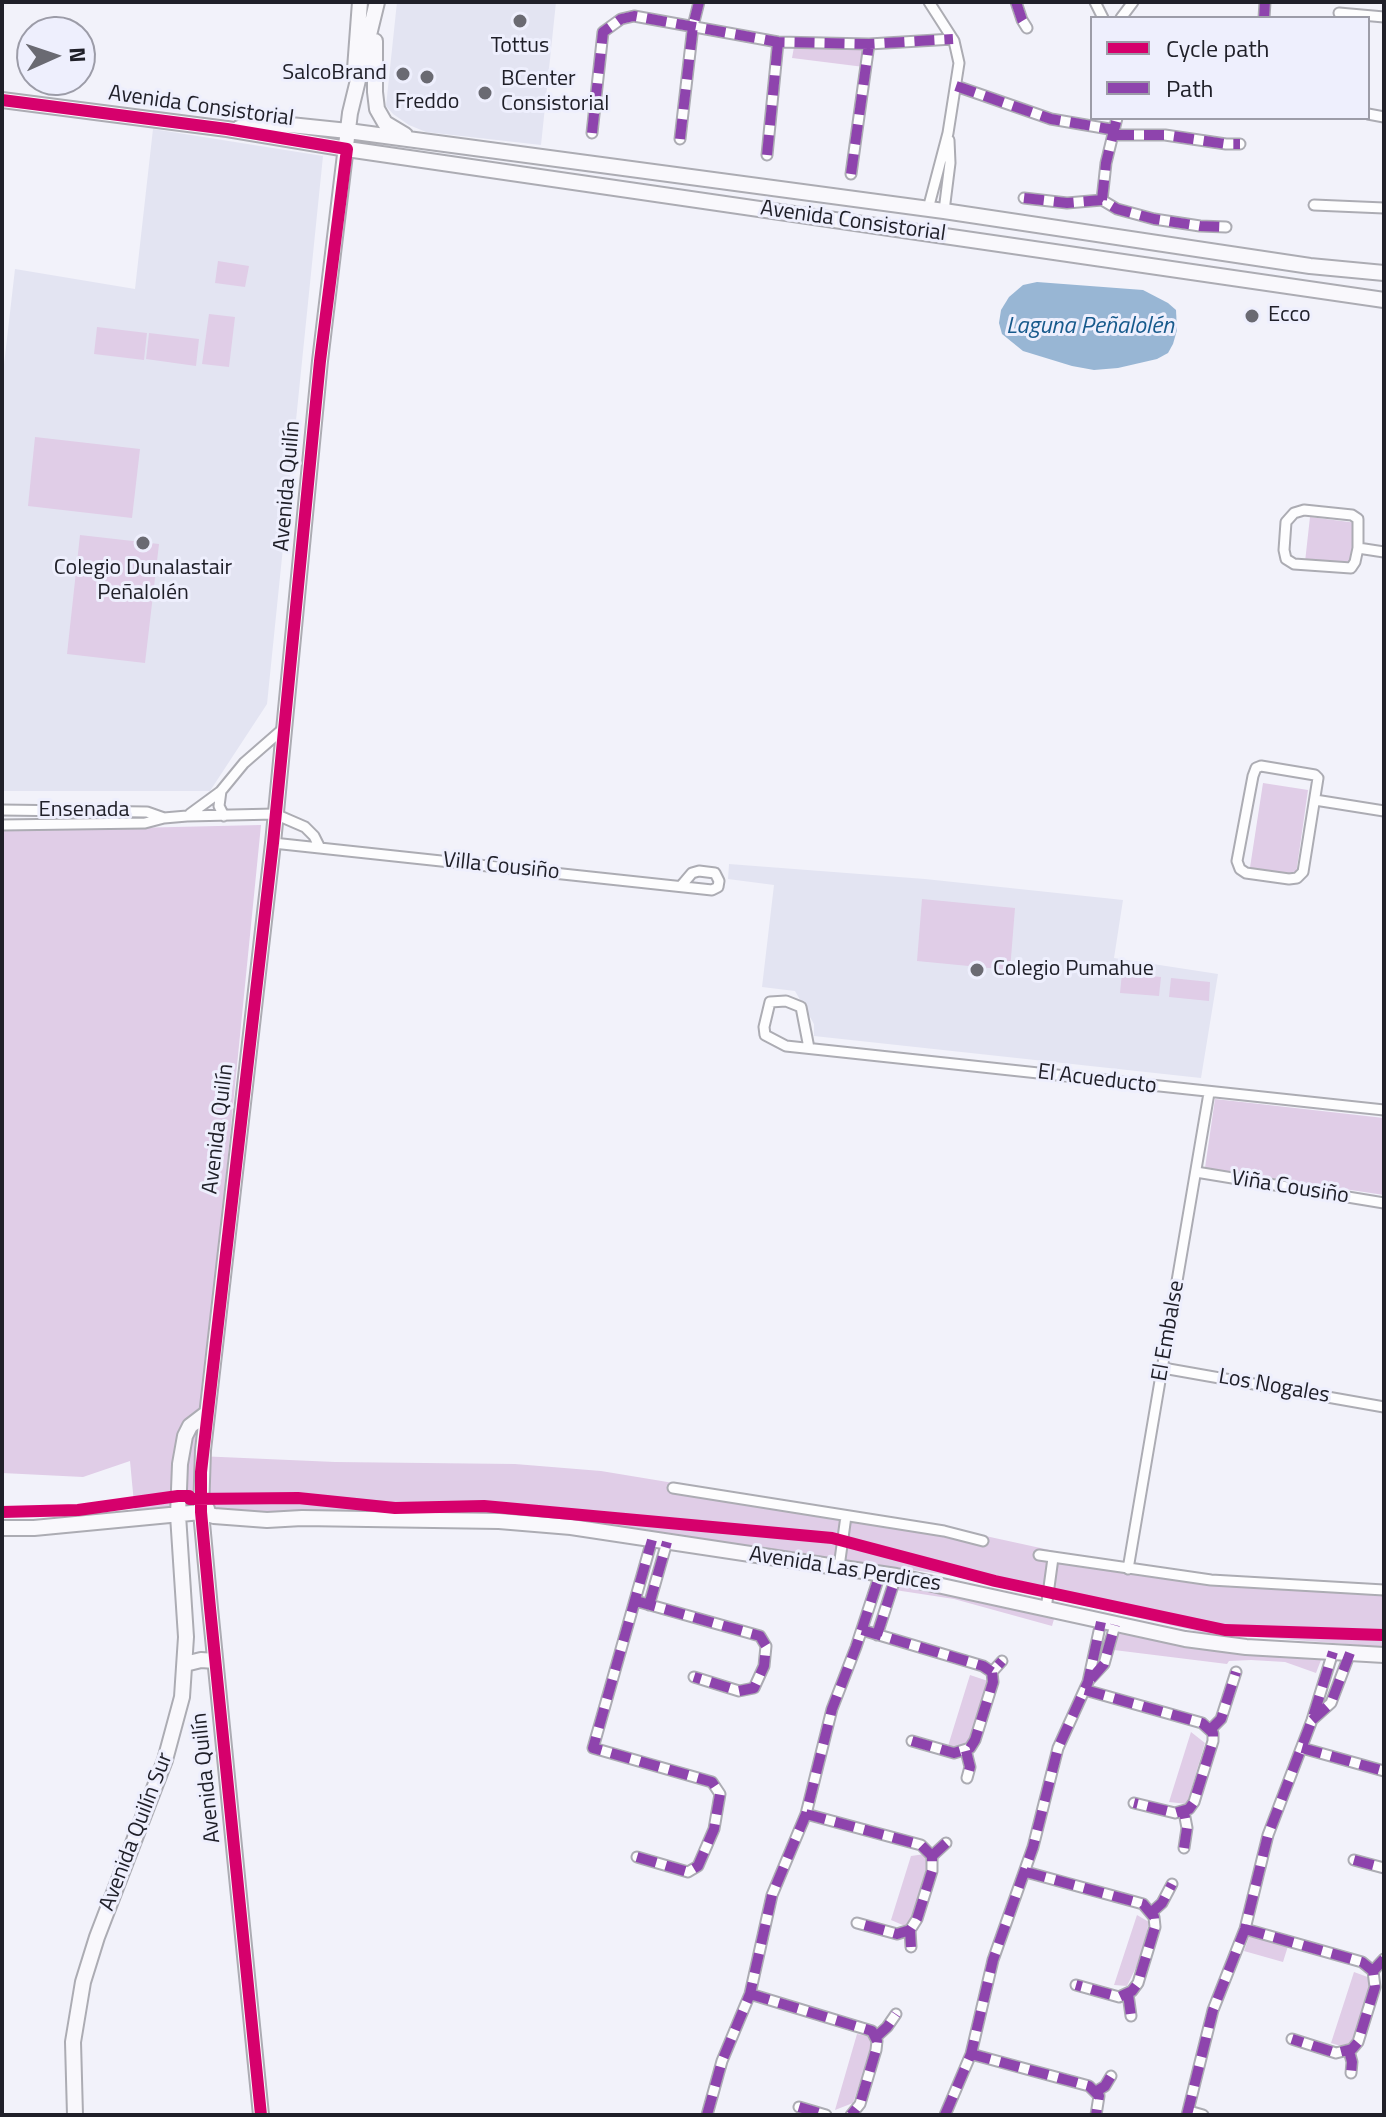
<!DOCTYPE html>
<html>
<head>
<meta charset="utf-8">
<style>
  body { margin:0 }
  #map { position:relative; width:1386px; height:2117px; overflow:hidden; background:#f2f2fa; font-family:"Titillium Web",sans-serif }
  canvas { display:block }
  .frame { position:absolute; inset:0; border:4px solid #202029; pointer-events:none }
  .legend { position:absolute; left:1090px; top:16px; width:280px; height:104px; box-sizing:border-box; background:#eeeffd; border:2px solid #9c9ca8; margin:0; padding:10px 14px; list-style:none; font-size:24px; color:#202029 }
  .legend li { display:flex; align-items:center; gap:16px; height:40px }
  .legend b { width:40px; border:2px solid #9c9ca8 }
  .north { position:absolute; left:16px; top:16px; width:80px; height:80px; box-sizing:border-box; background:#eeeffd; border:2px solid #9c9ca8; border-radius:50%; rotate:87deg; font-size:22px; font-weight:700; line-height:32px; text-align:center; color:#202029 }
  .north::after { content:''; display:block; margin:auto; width:28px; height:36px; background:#6a6a72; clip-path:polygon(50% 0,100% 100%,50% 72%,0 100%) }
</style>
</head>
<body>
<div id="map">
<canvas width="1386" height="2117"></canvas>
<div class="frame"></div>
<ul class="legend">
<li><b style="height:10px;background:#d6006c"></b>Cycle path</li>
<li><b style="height:10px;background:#8e44ad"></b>Path</li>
</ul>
<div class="north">N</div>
</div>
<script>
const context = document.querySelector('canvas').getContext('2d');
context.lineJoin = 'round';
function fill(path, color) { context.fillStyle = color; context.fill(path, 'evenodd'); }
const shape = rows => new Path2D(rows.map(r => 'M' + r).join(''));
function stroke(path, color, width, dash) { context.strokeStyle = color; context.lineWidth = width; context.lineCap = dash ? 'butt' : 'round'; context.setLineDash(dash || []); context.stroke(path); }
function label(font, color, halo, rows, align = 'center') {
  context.font = font + ' "Titillium Web",sans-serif'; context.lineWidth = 6; context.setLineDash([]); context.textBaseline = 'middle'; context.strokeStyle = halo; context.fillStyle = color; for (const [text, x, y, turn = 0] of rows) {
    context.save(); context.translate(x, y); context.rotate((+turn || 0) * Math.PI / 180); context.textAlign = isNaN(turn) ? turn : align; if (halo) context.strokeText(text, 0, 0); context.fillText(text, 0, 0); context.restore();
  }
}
const built = shape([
  [397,2,556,2,541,145,426,132,409,125,393,114,386,106],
  [153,129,323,156,267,704,210,791,2,791,2,382,15,269,135,289],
  [729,864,925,879,1123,900,1114,958,1218,974,1201,1078,814,1036,814,1024,795,991,762,987,774,885,728,879]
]);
const green = shape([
  [794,47,861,48,866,52,864,67,792,58],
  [218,261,249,266,245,287,215,283],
  [209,314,235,317,229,367,202,364],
  [97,327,147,333,144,360,94,354],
  [149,333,199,339,196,366,146,359],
  [35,437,140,449,132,518,28,506],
  [1310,517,1357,523,1352,567,1305,562],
  [80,535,159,544,145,663,67,654],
  [1263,783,1308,790,1295,881,1249,874],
  [261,825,198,1456,335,1462,515,1464,601,1471,958,1530,1210,1585,1384,1596,1384,1647,1205,1633,948,1575,594,1525,201,1509,135,1514,130,1461,83,1477,2,1473,2,831],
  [922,899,1015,908,1010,970,917,961],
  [1122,973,1161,977,1159,996,1120,993],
  [1171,978,1210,982,1209,1001,1169,997],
  [1215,1099,1384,1118,1384,1195,1205,1168],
  [897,1585,931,1588,1054,1619,1052,1626,954,1599,895,1590],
  [1119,1633,1211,1650,1318,1657,1321,1660,1316,1673,1285,1662,1251,1660,1229,1661,1227,1664,1114,1650],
  [970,1675,988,1681,969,1741,962,1748,948,1746],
  [1191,1732,1205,1743,1187,1804,1169,1802],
  [925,1854,927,1866,911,1920,905,1926,891,1920,911,1856],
  [1137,1915,1149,1922,1142,1955,1127,1986,1114,1985],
  [1250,1934,1288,1946,1283,1962,1244,1951],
  [1354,1972,1373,1979,1350,2049,1331,2043],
  [857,2034,872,2037,870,2053,853,2103,835,2110]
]);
const water = shape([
  [1037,282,1143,290,1168,303,1176,310,1177,330,1173,344,1168,353,1157,359,1118,368,1094,370,1072,366,1023,351,1002,334,999,323,1001,310,1009,297,1023,285]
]);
const street = shape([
  [1016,2,1022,20,1027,28],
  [1095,2,1103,18],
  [1339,13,1384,17],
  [1121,18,1133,2],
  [1264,18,1265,2],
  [956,86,1051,119,1115,130],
  [1368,114,1384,117],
  [592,133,603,32,621,19,634,16,778,42,869,44,953,39],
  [1114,135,1165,135,1226,144,1240,144],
  [680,139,693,26,699,2],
  [767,155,778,42],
  [851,174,869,44],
  [1024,198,1067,203,1102,200,1117,209,1154,219,1200,226,1226,227],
  [1102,200,1106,163,1117,118],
  [1314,205,1384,208],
  [928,209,948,133,959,63,954,41,929,2],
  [944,211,950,163,949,140],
  [1304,510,1352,515,1358,519,1358,548,1355,562,1351,568,1294,564,1286,559,1284,550,1286,522,1294,513,1304,510],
  [1358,548,1384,552],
  [1261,766,1315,775,1318,778,1303,872,1297,878,1289,879,1246,873,1240,869,1237,861,1253,776,1256,768,1261,766],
  [1315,800,1384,811],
  [2,810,147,812,164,818],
  [190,814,220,792],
  [224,816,219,806,221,791,244,763,283,729],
  [2,825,145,823,164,818,187,816,275,814,305,827,314,836,320,848],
  [273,843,712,890,718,887,719,881,715,873,699,871,692,873,681,886],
  [809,1048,801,1007,786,1001,770,1002,764,1027,765,1035,786,1046,1384,1110],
  [1196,1172,1384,1203],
  [1163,1368,1384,1407],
  [673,1488,944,1531,983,1541],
  [1039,1555,1211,1580,1384,1590],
  [839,1567,846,1516],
  [1128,1569,1209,1093],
  [636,1601,760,1636,766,1646,764,1666,754,1688,739,1691,694,1677],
  [649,1605,667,1542],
  [1046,1609,1053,1558],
  [862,1630,983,1666,992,1672],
  [877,1635,896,1576],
  [1090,1679,1104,1664,1115,1625],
  [1085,1690,1202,1723,1213,1733,1213,1741,1194,1802,1189,1809,1175,1813,1134,1803],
  [1312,1720,1331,1703,1350,1653],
  [1211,1729,1221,1719,1236,1672],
  [912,1741,954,1753,970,1748,975,1740,993,1682,992,1672,1002,1661],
  [1302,1748,1384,1771],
  [966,1751,970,1767,967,1778],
  [806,1814,921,1845,932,1856,932,1871,917,1919,910,1930,897,1934,857,1923],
  [1184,1848,1187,1828,1184,1812],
  [932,1856,946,1843],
  [637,1857,688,1872,698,1866,714,1829,720,1794,712,1782,593,1748,652,1540],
  [1354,1860,1384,1868],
  [1026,1872,1143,1904,1154,1917,1155,1927,1138,1983,1132,1991,1119,1997,1076,1985],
  [1152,1912,1162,1903,1172,1884],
  [1245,1929,1362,1962,1373,1971,1375,1987,1358,2042,1352,2049,1336,2053,1292,2039],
  [910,1930,911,1947],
  [1373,1971,1384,1959],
  [750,1994,872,2031,877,2041,876,2050,860,2104,851,2115],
  [1128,1994,1131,2016],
  [876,2037,887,2027,896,2014],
  [1349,2051,1352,2062,1351,2073],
  [971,2054,1089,2086,1099,2096,1096,2115],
  [1097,2091,1105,2086,1111,2076],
  [799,2107,826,2115],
  [1189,2111,1203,2115],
  [707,2115,722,2061,750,1994,772,1895,806,1814,832,1709,856,1647,880,1574],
  [945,2115,971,2054,993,1960,1033,1847,1058,1748,1088,1682,1101,1622],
  [1187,2115,1213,2010,1245,1929,1268,1835,1312,1720,1333,1652]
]);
const secondary = shape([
  [375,41,375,92,377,109,385,123,405,135],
  [355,69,360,2],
  [2,100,227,129,347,149,1384,300],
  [239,128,271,123,348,131,944,211,1310,266,1384,273],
  [201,1512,214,1516,267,1520,302,1518,499,1521,571,1527,896,1576,1185,1639,1246,1647,1384,1655],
  [2,1528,34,1528,201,1512,207,1509],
  [185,1664,201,1660,215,1661],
  [75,2115,73,2042,83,1982,97,1937,165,1760,182,1697,186,1637,178,1515,180,1464,185,1436,190,1426,207,1413],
  [261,2115,210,1608,201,1512,203,1450,273,843,320,361,350,113,377,2]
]);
const quiet = shape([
  [1016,2,1022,20,1027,28],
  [1264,18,1265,2],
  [956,86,1051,119,1115,130],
  [592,133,603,32,621,19,634,16,778,42,869,44,953,39],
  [1114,135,1165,135,1226,144,1240,144],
  [680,139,693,26,699,2],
  [767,155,778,42],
  [851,174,869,44],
  [1024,198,1067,203,1102,200,1117,209,1154,219,1200,226,1226,227],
  [1102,200,1106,163,1117,118],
  [636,1601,760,1636,766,1646,764,1666,754,1688,739,1691,694,1677],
  [649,1605,667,1542],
  [862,1630,983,1666,992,1672],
  [877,1635,896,1576],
  [1091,1679,1104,1664,1115,1625],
  [1085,1690,1202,1723,1213,1733,1213,1741,1194,1802,1189,1809,1175,1813,1134,1803],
  [1312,1720,1331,1703,1350,1653],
  [1211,1729,1221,1719,1236,1672],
  [912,1741,954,1753,970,1748,975,1740,993,1682,992,1672,1002,1661],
  [1302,1748,1384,1771],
  [966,1751,970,1767,967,1778],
  [806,1814,921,1845,932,1856,932,1871,917,1919,910,1930,897,1934,857,1923],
  [1184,1848,1187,1828,1184,1812],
  [932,1856,946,1843],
  [637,1857,688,1872,698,1866,714,1829,720,1794,712,1782,593,1748,652,1540],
  [1354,1860,1384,1868],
  [1026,1872,1143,1904,1154,1917,1155,1927,1138,1983,1132,1991,1119,1997,1076,1985],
  [1152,1912,1162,1903,1172,1884],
  [1245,1929,1362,1962,1373,1971,1375,1987,1358,2042,1352,2049,1336,2053,1292,2039],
  [910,1930,911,1947],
  [1373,1971,1384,1959],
  [750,1994,872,2031,877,2041,876,2050,860,2104,851,2115],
  [1128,1994,1131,2016],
  [876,2037,887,2027,896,2014],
  [1349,2051,1352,2062,1351,2073],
  [971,2054,1089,2086,1099,2096,1096,2115],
  [1097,2091,1105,2086,1111,2076],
  [799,2107,826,2115],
  [707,2115,722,2061,750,1994,772,1895,806,1814,832,1709,856,1647,880,1574],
  [945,2115,971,2054,993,1960,1033,1847,1058,1748,1088,1682,1101,1622],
  [1187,2115,1213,2010,1245,1929,1268,1835,1312,1720,1333,1652]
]);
const cycleway = shape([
  [2,100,227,129,347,149,320,361,273,843,201,1472,201,1512,210,1608,261,2115],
  [2,1512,78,1510,178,1496,189,1496,190,1499,298,1498,395,1508,484,1506,832,1538,995,1581,1225,1630,1384,1635]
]);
const markers = [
  [520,21,8,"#6a6a72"],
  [403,74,8,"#6a6a72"],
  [427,77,8,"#6a6a72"],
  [485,93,8,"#6a6a72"],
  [1252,316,8,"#6a6a72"],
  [143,543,8,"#6a6a72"],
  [977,970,8,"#6a6a72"]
];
const poiNames = [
  ["Tottus",520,47],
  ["SalcoBrand",387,74,"right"],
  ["BCenter",501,80,"left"],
  ["Consistorial",501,105,"left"],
  ["Freddo",427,103],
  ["Ecco",1268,316,"left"],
  ["Colegio Dunalastair",143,569],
  ["Peñalolén",143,594],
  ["Colegio Pumahue",993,970,"left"]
];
const streetNames = [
  ["Avenida Consistorial",201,107,8],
  ["Avenida Consistorial",853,222,8],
  ["Avenida Quilín",288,486,-85],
  ["Ensenada",84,811],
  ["Villa Cousiño",501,867,6],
  ["El Acueducto",1097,1080,7],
  ["Avenida Quilín",219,1129,-83],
  ["Viña Cousiño",1290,1188,9],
  ["El Embalse",1169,1331,-80],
  ["Los Nogales",1274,1387,10],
  ["Avenida Las Perdices",845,1570,9],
  ["Avenida Quilín",207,1778,-96],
  ["Avenida Quilín Sur",137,1832,-69]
];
const waterNames = [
  ["Laguna Peñalolén",1090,327]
];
fill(built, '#e3e4f2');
fill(green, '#e0cde7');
fill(water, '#98b6d4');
stroke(street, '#acacb3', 13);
stroke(secondary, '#acacb3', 18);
stroke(street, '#fdfdfe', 9);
stroke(secondary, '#f9f8fc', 14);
stroke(quiet, '#8e44ad', 10, [20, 10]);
stroke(cycleway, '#d6006c', 12);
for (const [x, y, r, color] of markers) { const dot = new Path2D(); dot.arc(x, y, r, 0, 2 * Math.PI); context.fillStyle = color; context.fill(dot); stroke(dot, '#eeeffd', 3); }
label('22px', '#202029', '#eeeffd', poiNames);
label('22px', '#202029', '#eeeffd', streetNames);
label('italic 24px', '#175a8c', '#eeeffd', waterNames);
</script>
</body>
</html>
